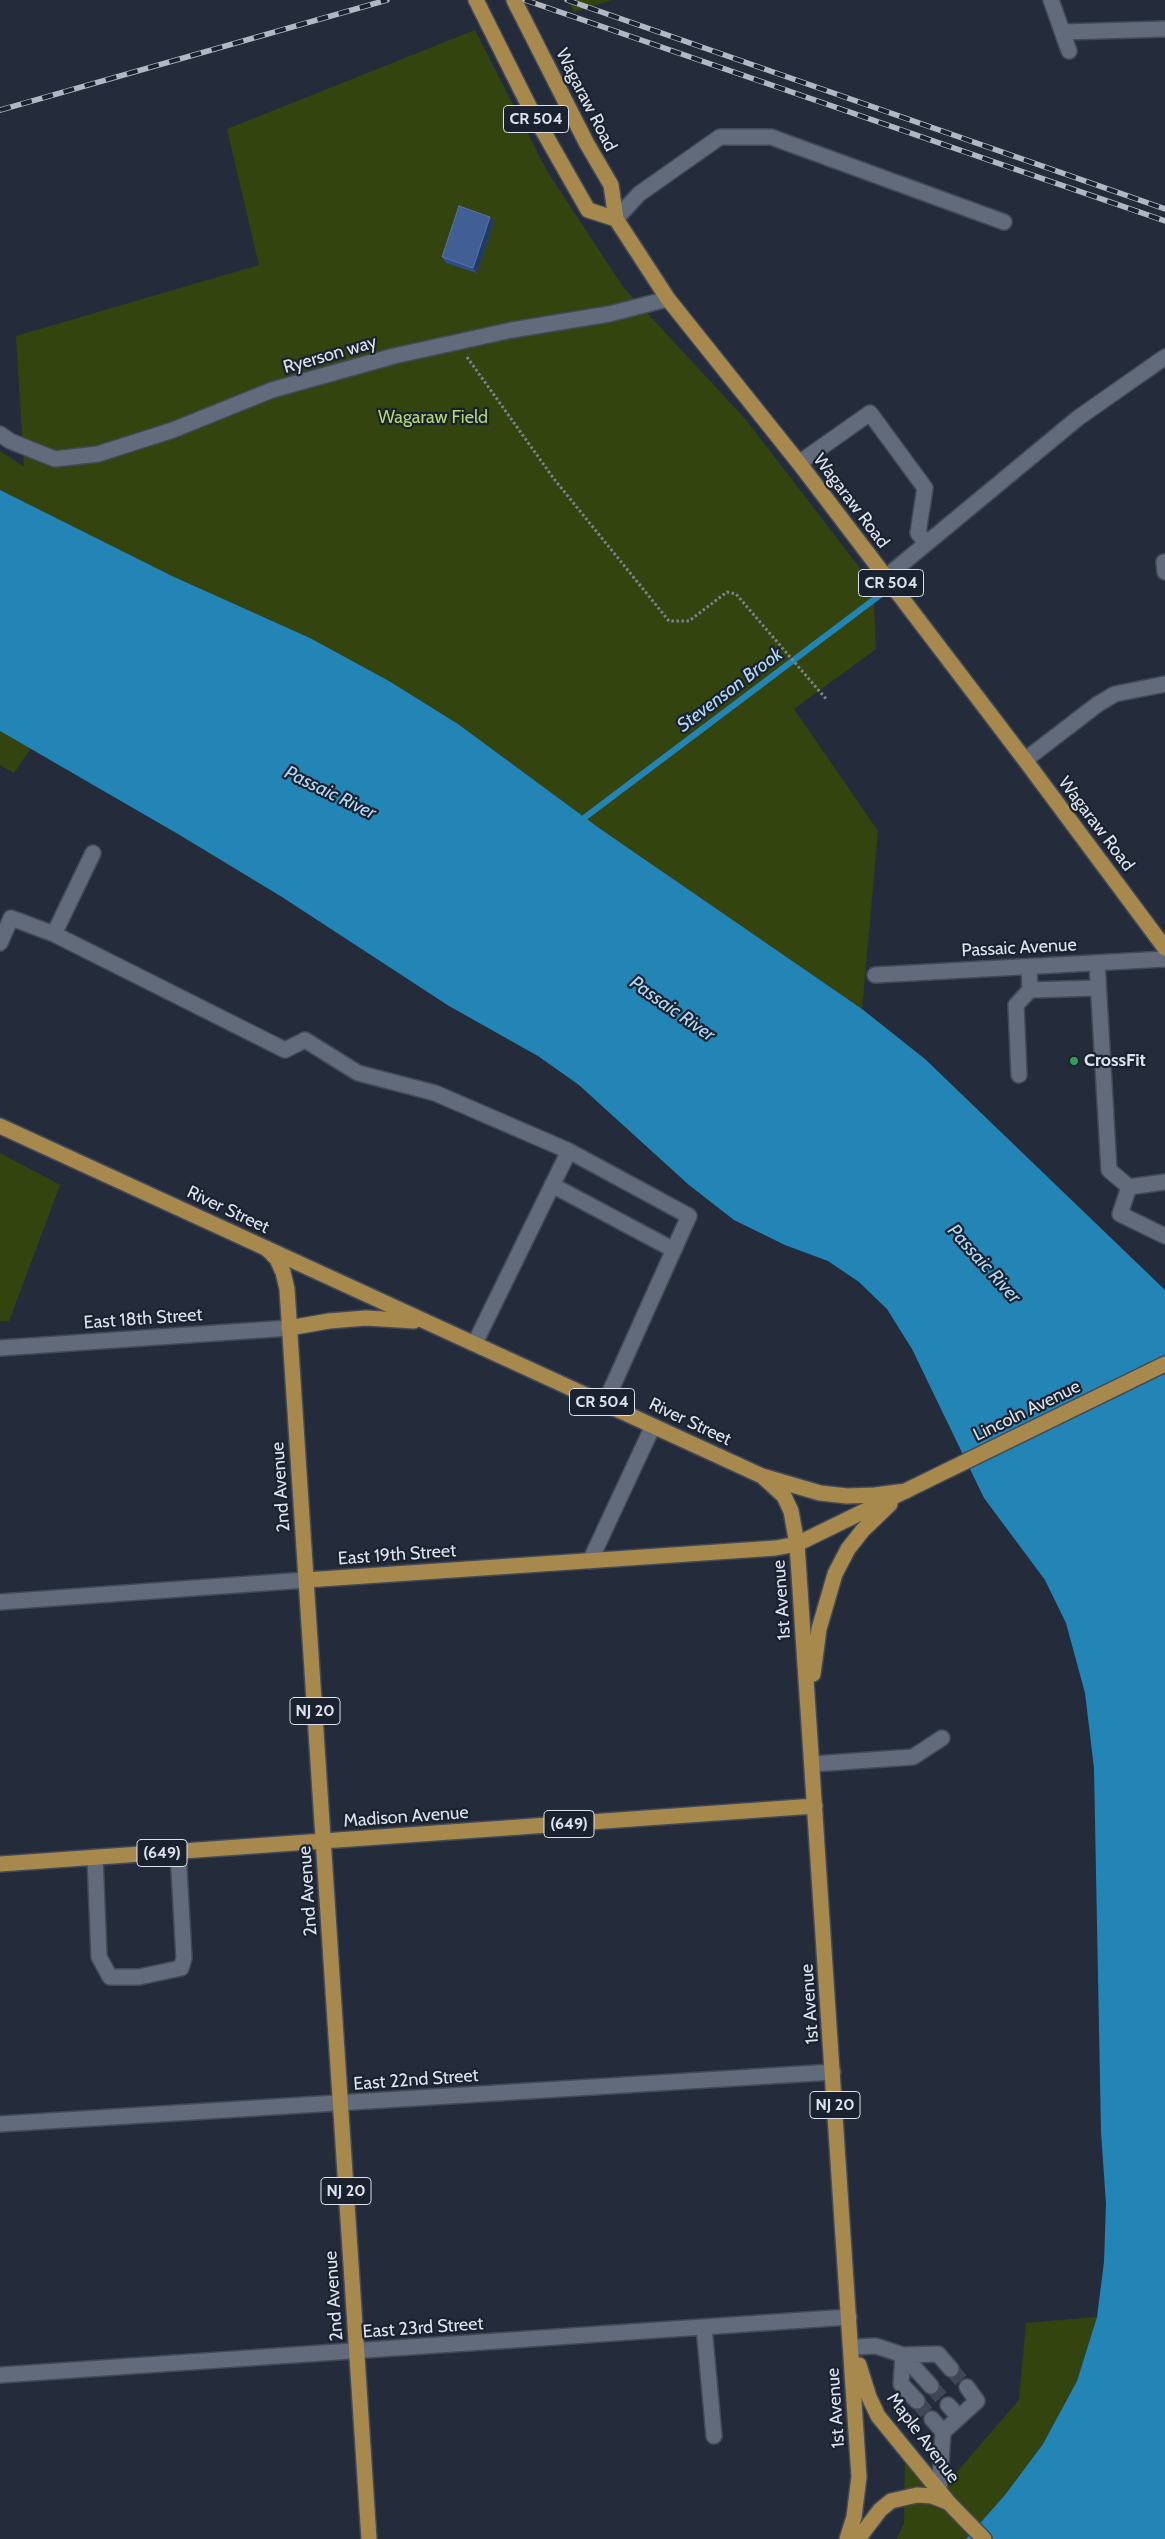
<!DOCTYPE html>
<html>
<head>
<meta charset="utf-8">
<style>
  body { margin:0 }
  canvas { display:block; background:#242c3b }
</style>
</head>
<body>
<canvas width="1165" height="2539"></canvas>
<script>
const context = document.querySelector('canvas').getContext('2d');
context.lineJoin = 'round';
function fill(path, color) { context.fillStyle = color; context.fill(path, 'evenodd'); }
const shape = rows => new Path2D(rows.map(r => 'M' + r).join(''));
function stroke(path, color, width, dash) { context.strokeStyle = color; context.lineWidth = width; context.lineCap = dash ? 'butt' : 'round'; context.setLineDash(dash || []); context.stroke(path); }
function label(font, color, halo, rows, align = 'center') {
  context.font = font + ' Cabin,sans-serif'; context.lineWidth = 4.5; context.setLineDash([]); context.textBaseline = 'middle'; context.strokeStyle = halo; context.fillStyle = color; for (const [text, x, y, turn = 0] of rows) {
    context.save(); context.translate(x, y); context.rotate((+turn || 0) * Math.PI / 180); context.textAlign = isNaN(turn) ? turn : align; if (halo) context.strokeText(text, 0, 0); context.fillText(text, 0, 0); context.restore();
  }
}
const green = shape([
  [568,0,612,0,574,12],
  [475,30,547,171,623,287,746,420,873,585,876,649,794,709,878,831,862,1009,599,828,458,724,389,681,310,638,172,576,0,490,0,451,24,467,16,336,259,265,227,129],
  [0,731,31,748,14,773,0,765],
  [0,1153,60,1185,9,1321,0,1321],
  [1097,2317,1077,2381,1043,2444,1005,2495,966,2539,897,2539,904,2523,905,2455,944,2487,1019,2400,1026,2323]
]);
const water = shape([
  [0,490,172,576,310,638,389,681,458,724,599,828,862,1009,925,1059,1165,1290,1165,2539,966,2539,1005,2495,1043,2444,1077,2381,1097,2317,1104,2262,1106,2204,1101,2132,1094,1768,1085,1693,1066,1623,1045,1580,984,1498,912,1349,887,1309,859,1282,828,1261,785,1245,734,1220,689,1185,579,1085,538,1056,449,1006,282,897,178,834,0,731]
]);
const stream = shape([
  [584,818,892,586]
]);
const minorTunnel = shape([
  [951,2369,967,2387],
  [931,2386,948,2405],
  [917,2401,932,2419]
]);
const path = shape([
  [467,357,554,479,669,621,689,621,727,592,736,594,827,700]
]);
const minor = shape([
  [1051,0,1069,51],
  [1064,32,1165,29],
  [616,219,639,194,720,137,771,137,1004,222],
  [0,434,10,441,55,459,98,454,173,430,272,390,394,356,512,330,609,314,668,299],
  [799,463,870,413,925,488,918,533,926,543],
  [1164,562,1165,572],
  [886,577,1078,418,1165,357],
  [1025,760,1098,704,1115,694,1165,684],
  [93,853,54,934,285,1050,305,1040,358,1073,435,1093,569,1151,475,1343],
  [0,943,11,918,54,934],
  [1097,963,1109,1170,1129,1187,1165,1182],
  [1029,967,1030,990,1098,988],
  [875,975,1165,959],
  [1019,1075,1016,1005,1030,990],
  [569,1151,689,1216,605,1403],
  [552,1185,674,1250],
  [1129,1187,1120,1214,1165,1236],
  [0,1348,289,1328],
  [590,1561,653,1426],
  [0,1602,306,1580],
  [813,1764,913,1757,942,1738],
  [95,1857,99,1957,110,1977,139,1977,181,1968,184,1958,178,1852],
  [0,2124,833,2072],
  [704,2327,714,2436],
  [855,2347,876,2346,903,2355,938,2354,951,2369],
  [903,2355,901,2384,917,2401],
  [903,2355,931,2386],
  [0,2375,849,2317],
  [948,2405,959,2417],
  [932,2419,943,2432],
  [939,2491,943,2432,977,2401,967,2387]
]);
const major = shape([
  [476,0,530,108,588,210,616,219],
  [514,0,587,144,611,185,616,219,668,299,799,463,1025,760,1165,948],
  [0,1126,762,1476,820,1493,847,1496,875,1495,906,1491],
  [266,1248,277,1259,283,1272,287,1289,369,2539],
  [289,1328,329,1321,366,1318,414,1321],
  [762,1476,784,1496,791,1511,797,1544,859,2477,854,2517,847,2539],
  [306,1580,776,1548,797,1544,1165,1364],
  [813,1674,819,1629,835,1574,848,1549,863,1530,890,1504],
  [0,1864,815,1806],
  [859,2365,869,2397,878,2416,949,2503,984,2539],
  [858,2539,880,2510,891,2501,917,2495,932,2496,947,2502]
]);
const rail = shape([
  [525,0,1165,221],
  [567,0,1165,209],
  [0,110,387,0]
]);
const wall = shape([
  [490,217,494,222,477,273,446,263,442,257]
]);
const shadedWall = shape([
  [490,217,494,222,477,273,473,268]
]);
const building = shape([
  [459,206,490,217,473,268,442,257,459,206]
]);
const markers = [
  [1074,1061,5,"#2e9e5b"]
];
const shields = [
  [536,119,65],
  [891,583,65],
  [602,1402,65],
  [315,1711,50],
  [569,1824,50],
  [162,1853,50],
  [835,2105,50],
  [346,2191,50]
];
const shieldNames = [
  ["CR 504",536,119],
  ["CR 504",891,583],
  ["CR 504",602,1402],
  ["NJ 20",315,1711],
  ["(649)",569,1824],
  ["(649)",162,1853],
  ["NJ 20",835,2105],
  ["NJ 20",346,2191]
];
const streetNames = [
  ["Wagaraw Road",586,100,63],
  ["Ryerson way",330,355,-16],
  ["Wagaraw Road",851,501,53],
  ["Wagaraw Road",1096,824,53],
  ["Passaic Avenue",1019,948,-3],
  ["River Street",228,1210,25],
  ["East 18th Street",143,1319,-4],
  ["Lincoln Avenue",1027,1411,-26],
  ["River Street",690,1422,25],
  ["2nd Avenue",281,1487,-94],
  ["East 19th Street",397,1555,-4],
  ["1st Avenue",782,1600,-94],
  ["Madison Avenue",406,1817,-4],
  ["2nd Avenue",308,1891,-94],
  ["1st Avenue",810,2004,-94],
  ["East 22nd Street",416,2080,-4],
  ["2nd Avenue",334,2296,-94],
  ["East 23rd Street",423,2328,-4],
  ["1st Avenue",836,2408,-94],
  ["Maple Avenue",923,2438,53]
];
const parkNames = [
  ["Wagaraw Field",433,418]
];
const poiNames = [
  ["CrossFit",1084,1061]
];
const waterNames = [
  ["Stevenson Brook",730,690,-37],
  ["Passaic River",330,793,26],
  ["Passaic River",672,1009,35],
  ["Passaic River",984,1264,48]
];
fill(green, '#33440e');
fill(water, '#2385b6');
stroke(stream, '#2385b6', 6);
stroke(minorTunnel, '#404756', 15, [15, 8]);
stroke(minor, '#434a57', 18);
stroke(major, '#434a57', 18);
stroke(path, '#7c828f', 3, [2.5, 2.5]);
stroke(minor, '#616b7c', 15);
stroke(major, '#a8894d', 15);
stroke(rail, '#b2b8c3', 5.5);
stroke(rail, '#1a2230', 4, [11]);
fill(wall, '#2e4e8a');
fill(shadedWall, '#223a66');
fill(building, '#415e95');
stroke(building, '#5973a2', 1);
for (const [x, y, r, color] of markers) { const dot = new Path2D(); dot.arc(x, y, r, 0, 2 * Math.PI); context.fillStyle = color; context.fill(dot); stroke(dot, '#1a2230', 2); }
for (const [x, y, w] of shields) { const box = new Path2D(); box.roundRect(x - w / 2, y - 13.5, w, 27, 4); context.fillStyle = '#1a2230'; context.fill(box); stroke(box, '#dde2ec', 1); }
label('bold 16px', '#dde2ec', null, shieldNames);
label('18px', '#dde2ec', '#1a2230', streetNames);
label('18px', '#b4da6c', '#1a2230', parkNames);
label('bold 18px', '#dde2ec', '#1a2230', poiNames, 'left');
label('italic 19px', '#b0daf5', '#1a2230', waterNames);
</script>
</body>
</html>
